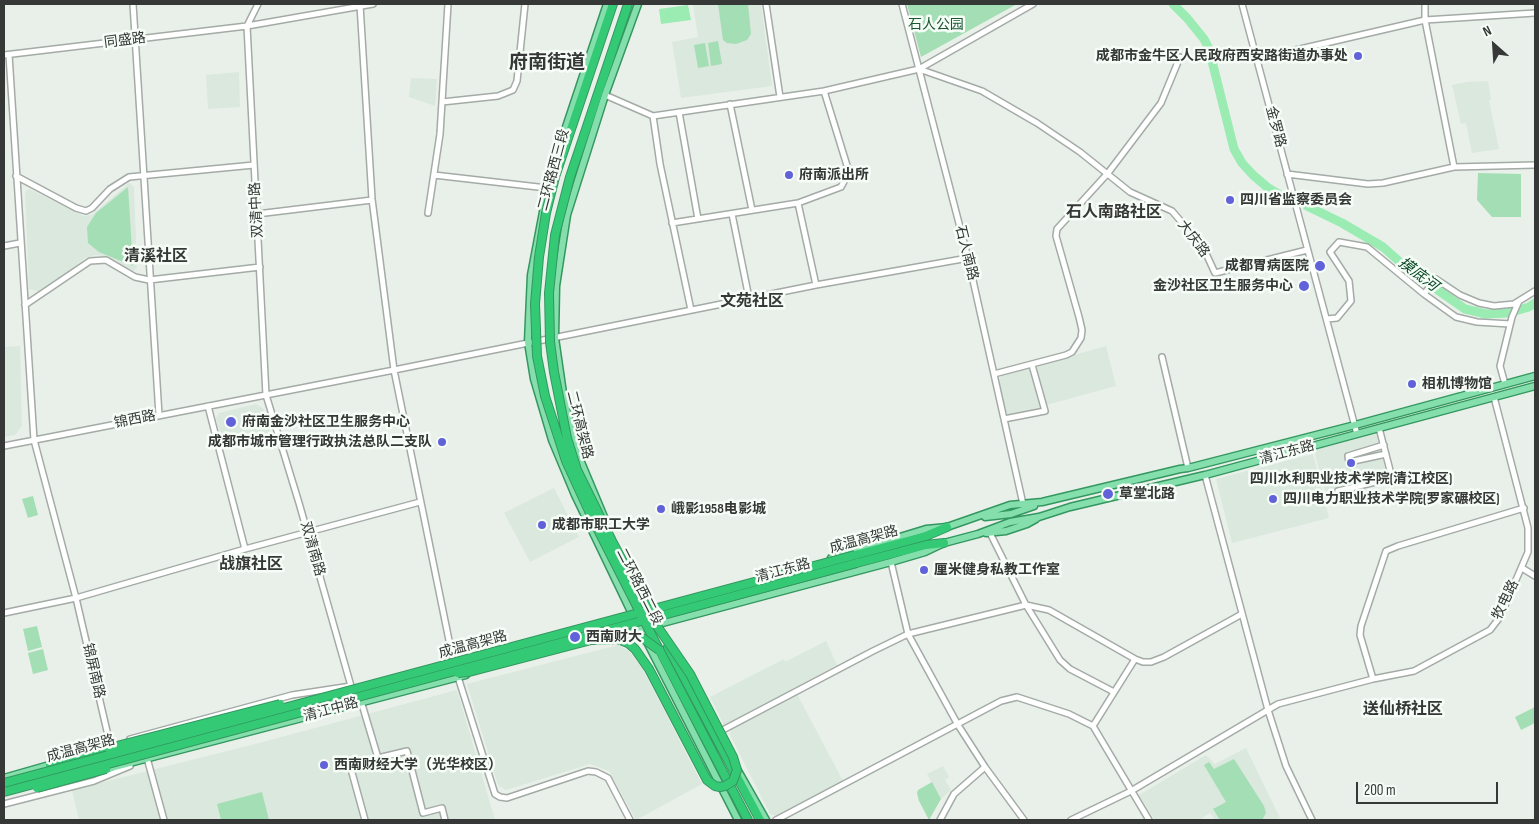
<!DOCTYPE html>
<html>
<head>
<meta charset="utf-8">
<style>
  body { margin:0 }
  #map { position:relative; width:1539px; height:824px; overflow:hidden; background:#e9f0ea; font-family:"Sofia Sans Condensed",sans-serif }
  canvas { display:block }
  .frame { position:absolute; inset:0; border:5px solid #353836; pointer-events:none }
  .north { position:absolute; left:1469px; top:20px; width:50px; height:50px; -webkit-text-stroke:4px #f6fdf7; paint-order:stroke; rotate:334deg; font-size:14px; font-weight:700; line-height:20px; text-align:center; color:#353836 }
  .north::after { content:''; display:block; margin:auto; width:18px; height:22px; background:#353836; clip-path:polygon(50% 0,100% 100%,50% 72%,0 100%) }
  .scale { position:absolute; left:1356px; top:782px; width:142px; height:22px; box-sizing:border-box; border:2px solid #353836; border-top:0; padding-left:6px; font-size:15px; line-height:18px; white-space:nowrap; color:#353836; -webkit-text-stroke:4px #f6fdf7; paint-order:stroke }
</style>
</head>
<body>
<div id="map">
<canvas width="1539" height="824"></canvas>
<div class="frame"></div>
<div class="north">N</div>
<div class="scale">200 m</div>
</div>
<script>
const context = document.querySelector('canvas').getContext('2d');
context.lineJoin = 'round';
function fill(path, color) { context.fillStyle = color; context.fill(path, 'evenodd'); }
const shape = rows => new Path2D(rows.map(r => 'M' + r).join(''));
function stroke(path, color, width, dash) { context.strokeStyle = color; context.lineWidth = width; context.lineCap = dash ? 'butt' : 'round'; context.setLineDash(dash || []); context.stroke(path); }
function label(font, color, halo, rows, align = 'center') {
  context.font = font + ' "Sofia Sans Condensed","Noto Sans SC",sans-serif'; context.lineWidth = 5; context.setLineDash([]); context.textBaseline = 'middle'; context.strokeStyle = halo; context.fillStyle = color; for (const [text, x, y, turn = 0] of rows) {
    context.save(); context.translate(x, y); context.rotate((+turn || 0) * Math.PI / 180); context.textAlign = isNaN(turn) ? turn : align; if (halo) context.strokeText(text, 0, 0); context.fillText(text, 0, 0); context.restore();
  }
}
const built = shape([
  [693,4,761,4,772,86,681,98,672,42,698,37],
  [239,72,240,107,208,109,206,75],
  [411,78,437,79,435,106,409,97],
  [1488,81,1491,100,1489,101,1499,149,1472,153,1466,123,1461,124,1452,85,1467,82],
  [129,183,134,187,137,268,133,271,103,256,96,255,85,258,68,272,39,291,29,289,25,192,29,189,84,216,92,215],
  [20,346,22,426,15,435,4,437,4,347],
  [1106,346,1116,386,1046,405,1035,368,1039,365],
  [1025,368,1031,370,1041,409,1010,416,1006,412,999,380,1002,375],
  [256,404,264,409,270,433,223,444,216,418,219,413],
  [1376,434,1387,475,1325,491,1314,450],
  [1313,454,1329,518,1232,543,1216,479],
  [554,488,579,537,530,562,504,513],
  [826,641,837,665,724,725,710,697,784,659,785,662],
  [618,645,629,651,642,668,702,784,636,820,609,771,590,764,506,790,498,785,467,684],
  [457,690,495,820,79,820,72,790,259,743],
  [797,694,843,781,776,816,770,814,730,735,731,728],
  [1246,748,1280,818,1277,820,1215,820,1210,813,1199,820,1155,820,1139,795,1206,755,1215,764],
  [943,766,949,777,945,780,951,790,941,799,927,774]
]);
const green = shape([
  [718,4,748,4,751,34,747,40,736,44,727,43,723,40],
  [907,4,1017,4,921,57],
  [718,41,722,64,711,66,708,43],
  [705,43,709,66,698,68,694,45],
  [1478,173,1521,174,1521,217,1492,217,1477,200],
  [128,187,133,266,99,252,88,243,87,227,96,213],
  [33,496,38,515,28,518,22,499],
  [37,626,42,647,28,651,23,629],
  [43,649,48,670,33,674,28,653],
  [1535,707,1535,723,1521,730,1515,717],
  [1234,759,1264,806,1266,813,1262,820,1220,820,1213,809,1226,802,1204,765,1209,762,1214,769],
  [932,782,941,799,929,820,919,801,917,793,918,790],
  [262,792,269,820,221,820,217,804]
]);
const water = shape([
  [688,5,691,20,661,24,659,9]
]);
const river = shape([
  [1173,4,1187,18,1204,39,1209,49,1234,149,1242,163,1253,175,1267,187,1282,196],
  [1307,206,1342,223,1383,247,1409,270,1465,309,1486,314,1508,313,1529,307,1535,303]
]);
const minor = shape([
  [133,4,159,415],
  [258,4,247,26,266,395,299,503,351,686,355,692],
  [766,4,780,97],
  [902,4,968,258,1023,504],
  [1242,4,1357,434],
  [1425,4,1425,20,1454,167],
  [360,5,372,199,394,370,453,660],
  [4,55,247,26,373,4],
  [9,55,34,440,76,598,110,744],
  [1257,59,1425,20,1535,13],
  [919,69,982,91,1037,123,1080,152,1130,192,1172,211,1203,247,1215,273,1307,250],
  [605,95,653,116,824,91,919,69,1033,4],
  [442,102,498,96,513,90,517,81,525,4],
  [730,104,752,210],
  [679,112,698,219],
  [653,116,660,164,691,310],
  [1287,174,1368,184,1383,183,1454,167,1535,165],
  [434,175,547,188],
  [16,176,76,208,86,211,92,208,110,189,129,177,254,165],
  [798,203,816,285],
  [428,213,440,134,448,4],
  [257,214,372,200],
  [732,214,749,298],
  [672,223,798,203,841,187,849,172,824,91],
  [4,246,20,243],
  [1424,294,1436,279,1460,295,1479,303,1494,306,1514,304,1535,291],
  [25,305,90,261,106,260,135,277,149,280,260,267],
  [1327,319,1337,318,1351,301,1349,281,1330,252,1339,242,1367,247,1424,294,1456,317,1477,322,1510,324],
  [1162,357,1188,468],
  [994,374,1066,355,1072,352,1081,338,1082,330,1079,317,1058,243,1056,236,1057,229,1108,173,1161,103,1180,57],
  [1505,384,1500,366,1512,317,1519,301],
  [208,406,245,549],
  [1004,419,1045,411,1032,365],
  [1384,445,1348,456,1349,462,1386,454],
  [4,446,394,370,816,285,968,258],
  [1205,475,1268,710,1286,766,1312,820],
  [1338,491,1392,478,1379,428],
  [990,533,1026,605,1049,610,1135,659,1143,662,1151,662,1164,657,1242,614],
  [891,562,908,634,958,725,985,767,1024,820],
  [1522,568,1535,576],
  [4,613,76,598,245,549,420,502],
  [458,677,495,794,500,797,507,798,588,771,596,772,608,778,630,820],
  [1373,679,1360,635,1361,626,1386,551,1398,546,1524,508],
  [361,701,378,758],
  [1093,726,1135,659],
  [717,733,873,651,908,634,1026,605,1060,660,1070,669,1114,692],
  [130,739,292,695,351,686],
  [147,758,164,820],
  [4,804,94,781,130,766],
  [365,820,351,769,378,758,407,751,423,813,442,808,445,820],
  [776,820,1001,701,1017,697,1069,714,1093,726,1149,820],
  [940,820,954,794,985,767],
  [1071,820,1131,791,1278,704,1373,679,1414,671,1490,630,1500,617,1528,552,1528,528,1494,397]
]);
const major = shape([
  [607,4,550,175,531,275,528,342,534,379,552,440,575,495,634,618],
  [604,517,578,455,564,400,555,338,556,286,567,215,605,95,638,4],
  [985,517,1011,514,1034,506],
  [986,533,1006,531,1027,524,1036,519],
  [831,558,926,529,947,527,1010,505,1042,502,1180,469,1188,468,1355,425,1535,376],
  [625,633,891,562,925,552,944,543,978,534,1010,522,1039,517,1070,507,1205,475,1535,386],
  [646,640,738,820],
  [737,769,766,820],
  [103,770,466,675],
  [4,778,53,764]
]);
const highway = shape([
  [555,177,613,4],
  [570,177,628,4],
  [855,555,926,536,947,527],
  [857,563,926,545,944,543],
  [650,632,748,820],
  [668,647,760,820],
  [50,765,109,748]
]);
const highwayBridge = shape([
  [555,177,546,213,539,257,535,304,537,356,545,396,566,461,594,522,650,632],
  [570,177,555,235,549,293,550,342,554,372,567,438,577,470,612,541,657,626,690,674,733,757,737,770,733,781,725,786,720,787,715,786,707,780,649,669,635,649,628,643,618,639,592,640],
  [609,636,620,633,635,635,641,637,659,650],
  [458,673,469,672,595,639],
  [109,748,280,704],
  [4,783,855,555],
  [37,788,106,769],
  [4,792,857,563]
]);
const markers = [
  [1358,56,5,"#6161da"],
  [789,175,5,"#6161da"],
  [1230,200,5,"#6161da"],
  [1320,266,6,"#6161da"],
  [1304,286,6,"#6161da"],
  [1412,384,5,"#6161da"],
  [231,422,6,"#6161da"],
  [442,442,5,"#6161da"],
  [1351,463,5,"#6161da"],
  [1108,494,6,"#6161da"],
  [1273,499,5,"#6161da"],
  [661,509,5,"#6161da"],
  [542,525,5,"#6161da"],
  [924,570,5,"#6161da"],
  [575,637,6,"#6161da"],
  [324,765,5,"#6161da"]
];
const parkNames = [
  ["石人公园",936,25]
];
const streetNames = [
  ["同盛路",125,41,-7],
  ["金罗路",1275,127,75],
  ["二环路西三段",554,170,-75],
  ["双清中路",257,210,-93],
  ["大庆路",1193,239,53],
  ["石人南路",966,253,76],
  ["锦西路",135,420,-11],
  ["二环高架路",579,425,76],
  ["清江东路",1287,453,-15],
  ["成温高架路",864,540,-15],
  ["双清南路",312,549,74],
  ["清江东路",783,571,-15],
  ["二环路西二段",639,587,63],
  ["牧电路",1506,600,-64],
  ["成温高架路",473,645,-15],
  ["锦屏南路",93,671,77],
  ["清江中路",331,710,-15],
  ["成温高架路",81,749,-15]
];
const poiNames = [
  ["成都市金牛区人民政府西安路街道办事处",1348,56,"right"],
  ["府南派出所",799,175],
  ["四川省监察委员会",1240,200],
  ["成都胃病医院",1309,266,"right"],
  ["金沙社区卫生服务中心",1293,286,"right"],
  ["相机博物馆",1422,384],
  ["府南金沙社区卫生服务中心",242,422],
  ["成都市城市管理行政执法总队二支队",432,442,"right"],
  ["四川水利职业技术学院(清江校区)",1351,479,"center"],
  ["草堂北路",1119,494],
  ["四川电力职业技术学院(罗家碾校区)",1283,499],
  ["峨影1958电影城",671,509],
  ["成都市职工大学",552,525],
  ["厘米健身私教工作室",934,570],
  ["西南财大",586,637],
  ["西南财经大学（光华校区）",334,765]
];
const waterNames = [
  ["摸底河",1418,275,37]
];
const quarterNames = [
  ["石人南路社区",1114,213],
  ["清溪社区",156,257],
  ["文苑社区",752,302],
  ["战旗社区",251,565],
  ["送仙桥社区",1403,710]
];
const districtNames = [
  ["府南街道",547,63]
];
fill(built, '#dae8dd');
fill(green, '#a4deb4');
fill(water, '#9becb3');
stroke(river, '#9becb3', 9);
stroke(minor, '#a4aba6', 8);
stroke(major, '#34975f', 9);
stroke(highway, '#34975f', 10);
stroke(minor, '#fff', 5);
stroke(major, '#85dfac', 6);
stroke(highway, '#34ca75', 8);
stroke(highwayBridge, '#34975f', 10, []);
stroke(highwayBridge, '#34ca75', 8);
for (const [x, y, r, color] of markers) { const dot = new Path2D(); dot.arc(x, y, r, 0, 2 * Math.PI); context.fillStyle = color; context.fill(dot); stroke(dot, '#f6fdf7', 2); }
label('14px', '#1c5733', '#f6fdf7', parkNames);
label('14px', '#353836', '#f6fdf7', streetNames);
label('bold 14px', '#353836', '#f6fdf7', poiNames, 'left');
label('italic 15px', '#074724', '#f6fdf7', waterNames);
label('bold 16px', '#353836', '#f6fdf7', quarterNames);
label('bold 19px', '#353836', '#f6fdf7', districtNames);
</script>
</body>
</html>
